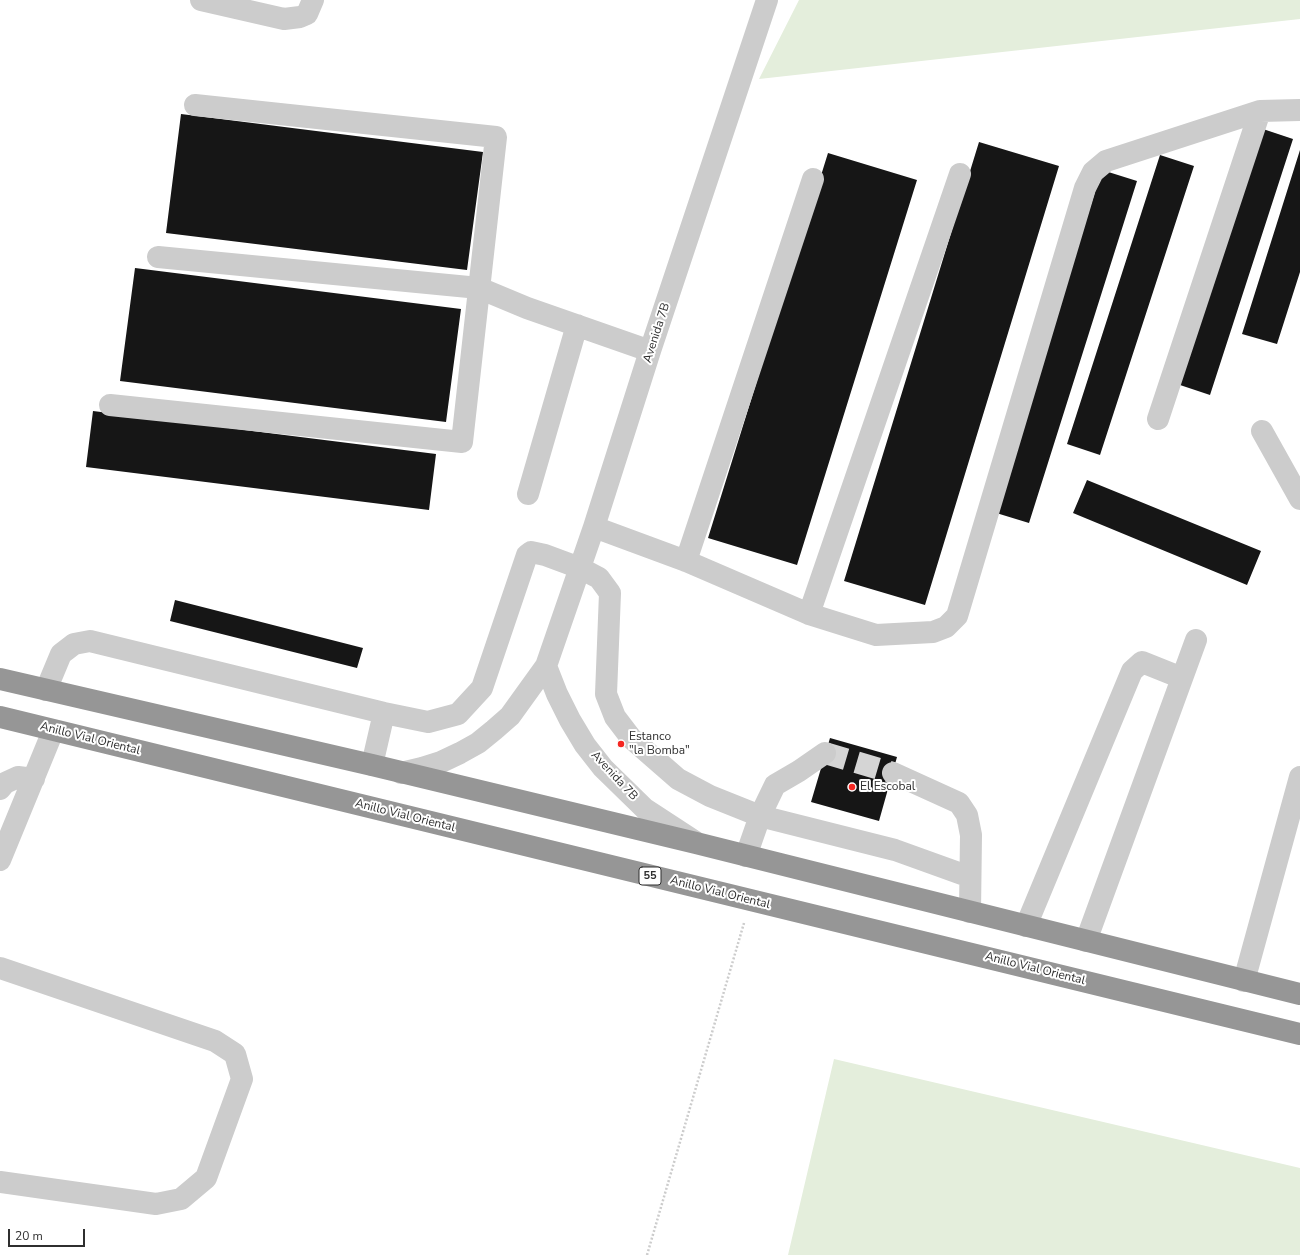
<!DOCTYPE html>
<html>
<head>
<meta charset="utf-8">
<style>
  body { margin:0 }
  #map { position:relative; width:1300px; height:1255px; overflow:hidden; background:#fff; font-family:"Nunito Sans",sans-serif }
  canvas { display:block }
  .scale { position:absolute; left:8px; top:1229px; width:77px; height:18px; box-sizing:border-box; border:2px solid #2f2f2f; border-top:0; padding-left:5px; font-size:12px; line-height:14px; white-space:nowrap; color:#2f2f2f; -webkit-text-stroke:3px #fff; paint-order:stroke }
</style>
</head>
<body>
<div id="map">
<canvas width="1300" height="1255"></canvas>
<div class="scale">20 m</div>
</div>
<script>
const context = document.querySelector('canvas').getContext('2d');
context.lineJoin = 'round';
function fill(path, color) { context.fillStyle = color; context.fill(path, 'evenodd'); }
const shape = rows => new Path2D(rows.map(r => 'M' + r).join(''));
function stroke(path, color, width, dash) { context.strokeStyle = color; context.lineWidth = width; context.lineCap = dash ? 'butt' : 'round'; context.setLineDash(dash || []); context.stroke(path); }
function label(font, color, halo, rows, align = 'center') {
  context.font = font + ' "Nunito Sans",sans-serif'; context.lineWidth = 4; context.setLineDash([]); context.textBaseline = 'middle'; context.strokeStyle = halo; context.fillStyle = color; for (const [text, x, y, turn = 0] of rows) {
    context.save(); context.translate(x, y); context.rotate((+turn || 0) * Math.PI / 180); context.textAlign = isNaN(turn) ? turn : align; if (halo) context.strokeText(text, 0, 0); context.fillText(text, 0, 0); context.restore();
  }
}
const green = shape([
  [799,0,1300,0,1300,19,759,79],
  [834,1059,1300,1168,1300,1255,788,1255]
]);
const building = shape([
  [181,114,483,152,467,270,166,233],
  [1260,128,1293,139,1210,395,1177,384],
  [979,142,1059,166,925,605,844,581],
  [1300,150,1300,272,1277,344,1242,334],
  [828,153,917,180,797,565,708,538],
  [1160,155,1194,166,1100,455,1067,444],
  [1102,170,1137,181,1029,523,993,512],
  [135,268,461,309,446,422,120,381],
  [93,411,436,454,429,510,86,467],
  [1087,480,1261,551,1247,585,1073,513],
  [175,600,363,648,357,668,170,621],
  [830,738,897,757,879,821,811,802]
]);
const minorTunnel = shape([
  [825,753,893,773]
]);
const path = shape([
  [647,1255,744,923]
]);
const minor = shape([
  [201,0,284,19,300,17,307,14,313,0],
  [158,257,479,288,527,308,650,351],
  [110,405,462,442,496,137,195,105],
  [1158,419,1260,111],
  [1262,431,1300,499],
  [528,494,577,325],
  [594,527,686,561,809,614,876,635,933,632,946,627,957,616,1085,188,1093,172,1106,161,1260,111,1300,110],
  [686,561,813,179],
  [809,614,960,174],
  [546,666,557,694,570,720,585,745,603,768,645,809,694,841],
  [46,690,61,654,74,644,90,641,384,713,428,722,458,714,482,688,527,555,531,552,545,555,580,568,599,578,610,593,606,694,615,717,631,738,678,779,710,796,760,816,895,850,970,877],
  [372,765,384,713],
  [401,773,422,768,441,762,460,753,478,743,494,730,510,716,546,666,594,527,650,351,767,0],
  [893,773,959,803,967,815,971,835,970,912],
  [0,789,5,783,18,777,34,779],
  [746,856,760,816,775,785,799,771,825,753],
  [0,860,53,731],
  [1026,926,1132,671,1142,662,1182,678],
  [1086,941,1196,640],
  [0,968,215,1041,235,1054,242,1079,206,1178,181,1199,156,1204,0,1182],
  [1244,981,1300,777]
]);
const highway = shape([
  [0,679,372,765,696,843,1300,994],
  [0,717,1300,1034]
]);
const markers = [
  [621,744,4,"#f52722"],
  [852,787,4,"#f52722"]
];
const shields = [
  [650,876,22]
];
const shieldNames = [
  ["55",650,876]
];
const streetNames = [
  ["Avenida 7B",657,333,-72],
  ["Anillo Vial Oriental",90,739,14],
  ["Avenida 7B",614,776,47],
  ["Anillo Vial Oriental",405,816,14],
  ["Anillo Vial Oriental",720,893,14],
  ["Anillo Vial Oriental",1035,969,14]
];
const poiNames = [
  ["Estanco",629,737],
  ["\"la Bomba\"",629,751],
  ["El Escobal",860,787]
];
fill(green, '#e4eedc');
fill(building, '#161616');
stroke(minorTunnel, '#d5d5d5', 22, [22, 11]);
stroke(path, '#ccc', 2.5, [2, 2]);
stroke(minor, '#ccc', 22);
stroke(highway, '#969696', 22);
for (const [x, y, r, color] of markers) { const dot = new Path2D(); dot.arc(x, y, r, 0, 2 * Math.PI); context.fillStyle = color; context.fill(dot); stroke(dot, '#fff', 1.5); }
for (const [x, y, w] of shields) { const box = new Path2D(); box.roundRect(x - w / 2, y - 9, w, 18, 3); context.fillStyle = '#fff'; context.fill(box); stroke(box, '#2f2f2f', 1); }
label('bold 11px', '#2f2f2f', null, shieldNames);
label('12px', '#2f2f2f', '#fff', streetNames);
label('12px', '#2f2f2f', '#fff', poiNames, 'left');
</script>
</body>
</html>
